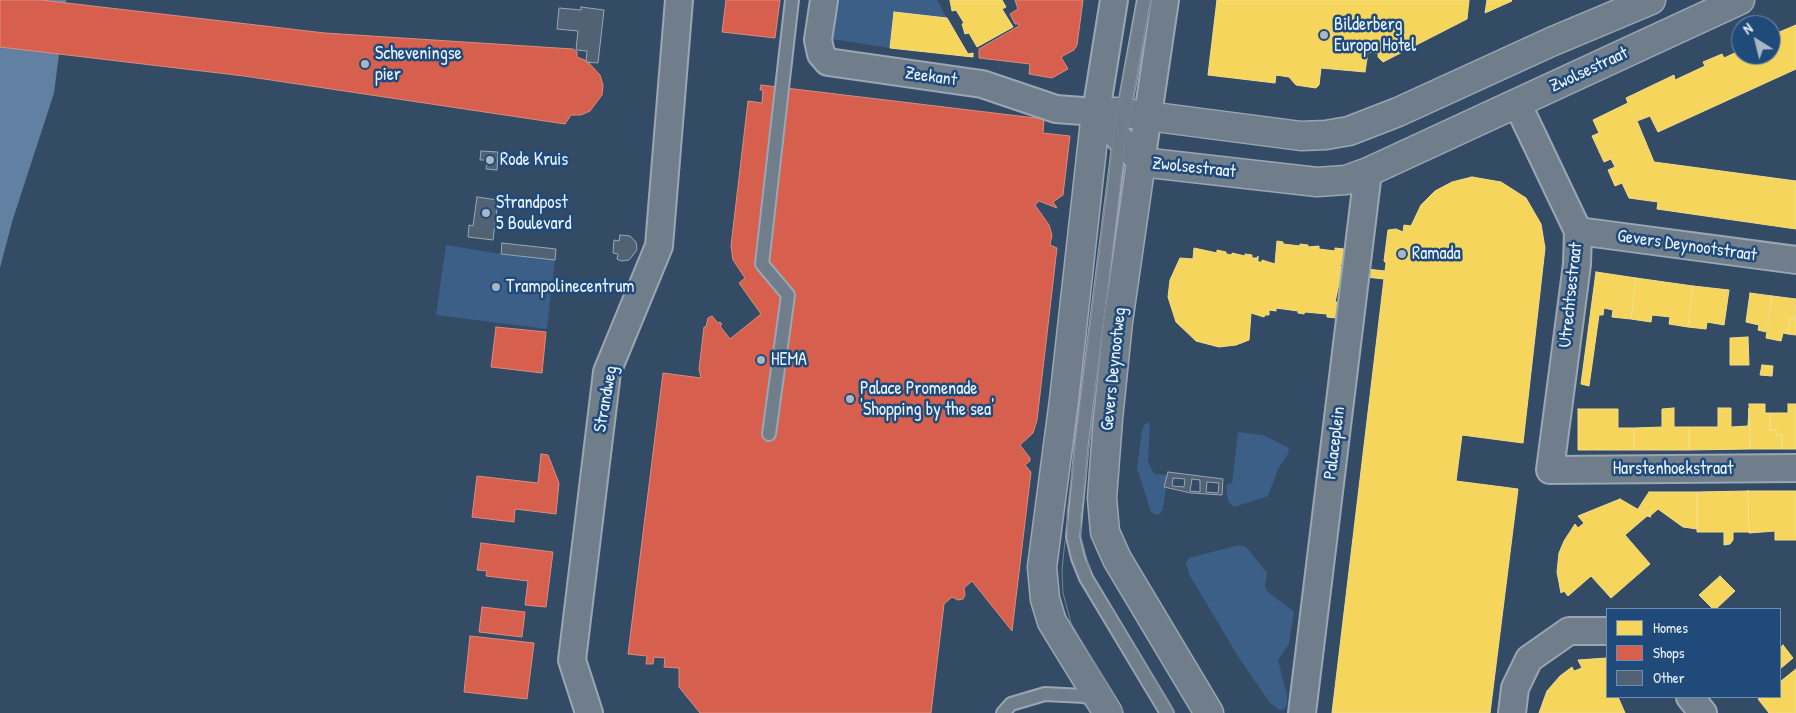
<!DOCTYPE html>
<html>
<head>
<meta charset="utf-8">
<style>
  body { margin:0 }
  #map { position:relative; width:1796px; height:713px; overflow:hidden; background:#344b65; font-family:"Patrick Hand",sans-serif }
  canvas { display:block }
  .legend { position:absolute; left:1606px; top:608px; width:175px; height:90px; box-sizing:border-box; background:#1f4a7a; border:1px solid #6f8dac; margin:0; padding:6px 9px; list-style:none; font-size:15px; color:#e8f1f8 }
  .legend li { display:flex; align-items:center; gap:10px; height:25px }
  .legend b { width:25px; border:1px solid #6f8dac }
  .north { position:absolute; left:1731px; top:15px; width:50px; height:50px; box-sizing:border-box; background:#1f4a7a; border:1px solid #6f8dac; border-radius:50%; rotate:324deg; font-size:14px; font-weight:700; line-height:20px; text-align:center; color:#e8f1f8 }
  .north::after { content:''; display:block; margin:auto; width:18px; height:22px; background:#a9b7c5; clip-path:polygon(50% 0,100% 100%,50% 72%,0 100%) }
</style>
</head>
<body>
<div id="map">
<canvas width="1796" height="713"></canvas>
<ul class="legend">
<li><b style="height:14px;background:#f6d55c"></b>Homes</li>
<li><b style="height:14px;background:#d6604d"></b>Shops</li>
<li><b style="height:14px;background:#516275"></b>Other</li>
</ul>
<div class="north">N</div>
</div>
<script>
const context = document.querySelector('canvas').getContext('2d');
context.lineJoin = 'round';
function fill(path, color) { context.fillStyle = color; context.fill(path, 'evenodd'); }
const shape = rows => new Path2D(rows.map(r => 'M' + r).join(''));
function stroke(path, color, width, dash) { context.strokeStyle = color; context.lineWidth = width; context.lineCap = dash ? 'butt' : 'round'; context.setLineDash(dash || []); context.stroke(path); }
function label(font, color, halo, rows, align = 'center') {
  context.font = font + ' "Patrick Hand",sans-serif'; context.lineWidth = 5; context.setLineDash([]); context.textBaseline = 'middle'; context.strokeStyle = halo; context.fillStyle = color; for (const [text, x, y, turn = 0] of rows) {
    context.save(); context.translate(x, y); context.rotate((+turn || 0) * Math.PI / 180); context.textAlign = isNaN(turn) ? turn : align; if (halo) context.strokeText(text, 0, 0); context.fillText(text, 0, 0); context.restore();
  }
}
const green = shape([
  [830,0,937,0,947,18,894,12,890,48,825,38],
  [502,243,556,249,547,329,436,315,446,245,501,254],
  [1150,422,1148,462,1154,474,1168,475,1163,509,1160,514,1155,515,1151,512,1137,468,1142,431,1144,425],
  [1238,432,1263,435,1289,448,1288,454,1278,469,1268,496,1234,507,1228,501,1226,485,1232,483],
  [1239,545,1246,547,1267,573,1265,587,1268,592,1294,612,1289,644,1278,660,1287,696,1287,704,1284,709,1280,710,1270,703,1239,658,1190,576,1186,563,1189,558]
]);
const water = shape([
  [0,0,66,0,54,93,12,222,0,268]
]);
const homes = shape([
  [950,0,1002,0,1006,7,1002,9,1013,27,977,47,969,33,965,34,962,24,964,23,956,10,952,11,950,0],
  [1217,0,1469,0,1467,19,1383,62,1378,57,1378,53,1368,52,1365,72,1321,68,1319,85,1316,88,1296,85,1289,77,1276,75,1275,83,1208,75,1217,0],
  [1487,0,1511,0,1512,1,1485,13,1487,0],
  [894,12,947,18,968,54,973,53,973,57,890,48,894,12],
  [1796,25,1796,69,1658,132,1650,116,1637,121,1654,162,1796,181,1796,229,1657,209,1658,202,1629,198,1622,183,1615,186,1608,170,1615,167,1611,159,1604,162,1592,136,1599,133,1593,120,1628,103,1626,98,1674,75,1675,80,1705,66,1703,62,1722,54,1724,58,1741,50,1741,55,1771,55,1771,31,1775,29,1777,33,1796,25],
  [1472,177,1501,182,1526,198,1541,224,1545,248,1523,443,1462,435,1456,481,1518,489,1490,713,1332,713,1384,279,1338,274,1341,275,1335,302,1338,302,1336,318,1327,317,1327,314,1305,312,1304,314,1298,313,1298,311,1276,308,1276,311,1269,310,1269,315,1265,315,1264,317,1251,313,1249,340,1236,345,1219,347,1196,341,1176,322,1168,297,1170,280,1180,258,1193,259,1194,248,1217,253,1217,250,1226,252,1226,254,1232,255,1232,253,1245,256,1245,254,1252,255,1252,258,1257,258,1258,256,1258,262,1262,262,1262,260,1275,264,1277,241,1283,242,1283,244,1300,246,1300,244,1308,245,1308,247,1319,246,1319,249,1335,251,1335,248,1344,249,1342,264,1339,266,1385,271,1386,263,1384,261,1388,230,1396,229,1403,232,1404,225,1411,226,1421,205,1435,191,1452,182,1472,177],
  [1596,272,1636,278,1631,319,1612,317,1613,310,1604,308,1603,315,1599,315,1589,386,1581,384,1596,272],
  [1636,278,1693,286,1688,327,1669,324,1670,317,1652,315,1651,322,1631,319,1636,278],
  [1693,286,1729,290,1724,325,1707,322,1706,329,1688,327,1693,286],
  [1750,293,1772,296,1766,332,1758,330,1759,325,1746,322,1750,293],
  [1772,296,1796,299,1795,319,1789,318,1788,334,1783,333,1781,341,1766,338,1772,296],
  [1796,314,1796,335,1788,334,1789,318,1795,319,1796,314],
  [1748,337,1749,365,1730,365,1730,338,1748,337],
  [1762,365,1773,366,1772,376,1760,375,1762,365],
  [1749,404,1765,404,1765,413,1770,413,1770,430,1776,430,1776,435,1782,435,1782,449,1750,449,1749,404],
  [1788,404,1796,404,1796,449,1782,449,1782,435,1776,435,1776,430,1770,430,1770,413,1788,413,1788,404],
  [1674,408,1674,427,1689,427,1689,450,1634,450,1634,428,1662,427,1662,409,1674,408],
  [1718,408,1731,408,1731,427,1748,426,1749,408,1750,449,1689,450,1689,427,1718,427,1718,408],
  [1578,409,1618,409,1618,428,1634,428,1634,450,1578,450,1578,409],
  [1748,491,1749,532,1733,532,1733,540,1730,544,1724,545,1724,532,1697,532,1697,492,1748,491],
  [1748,491,1796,491,1796,540,1775,540,1775,531,1749,533,1748,491],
  [1649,492,1697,492,1697,529,1683,527,1658,509,1650,516,1638,509,1649,492],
  [1620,499,1651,517,1647,516,1625,535,1650,564,1611,598,1591,576,1568,596,1564,591,1561,593,1557,572,1559,553,1564,541,1575,524,1578,528,1584,523,1578,516,1620,499],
  [1720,576,1735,591,1716,609,1713,609,1699,595,1720,576],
  [1783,645,1793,658,1780,669,1780,648,1783,645],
  [1607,658,1607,697,1618,697,1625,713,1539,713,1547,691,1560,676,1572,667,1574,671,1582,668,1578,660,1607,658],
  [1796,669,1796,713,1769,713,1758,699,1761,697,1780,697,1781,681,1796,669]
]);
const shops = shape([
  [0,0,41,0,325,33,573,49,577,52,577,57,587,61,600,75,603,85,602,95,590,111,581,115,571,115,565,124,244,76,0,47,0,0],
  [726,0,780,0,775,38,722,32,726,0],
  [1015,0,1083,0,1077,45,1074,50,1061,57,1068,69,1052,78,1029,74,1030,64,979,58,979,49,1019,26,1019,24,1015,24,1010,14,1018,9,1015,0],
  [761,85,1044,119,1043,133,1070,136,1063,195,1053,202,1057,208,1039,201,1035,205,1049,225,1052,235,1050,245,1057,248,1037,420,1033,433,1020,445,1030,458,1030,461,1025,465,1031,472,1012,631,972,581,964,588,965,595,963,599,958,600,952,597,944,604,931,713,700,713,679,687,679,668,664,667,665,658,654,657,653,664,646,664,647,656,628,654,663,373,701,378,699,369,704,327,706,327,708,318,712,316,718,323,720,322,722,324,720,326,730,339,761,314,739,283,745,278,733,260,731,246,748,101,762,103,763,90,760,90,761,85],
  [496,327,546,332,542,373,491,367,496,327],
  [541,454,548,455,559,483,556,514,515,509,514,522,472,517,477,476,538,483,541,454],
  [481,543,553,552,546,607,525,605,528,581,486,576,487,571,477,570,481,543],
  [482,607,525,612,522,637,479,632,482,607],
  [470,636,534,643,527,699,464,692,470,636]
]);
const building = shape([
  [581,7,604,10,598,63,586,62,587,51,576,50,578,31,557,29,559,8,581,10,581,7],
  [481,151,498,152,497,170,486,169,487,160,480,160,481,151],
  [477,197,498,200,493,240,468,237,469,225,473,226,477,197],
  [620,235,630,236,636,242,637,250,629,260,621,261,617,259,618,254,613,253,614,240,619,241,620,235],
  [502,243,556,249,555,260,501,254,502,243],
  [1168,472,1223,479,1222,495,1191,493,1164,487,1168,472],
  [1173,478,1185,479,1184,487,1172,486,1173,478],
  [1192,479,1200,480,1200,492,1190,491,1192,479],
  [1207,482,1219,483,1218,493,1206,492,1207,482]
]);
const lane = shape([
  [1123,116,1144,0],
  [1120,138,1082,442,1073,537,1078,558,1086,578,1167,713],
  [769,434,788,295,762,264,792,0],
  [1003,713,1011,704,1045,694,1084,696,1097,701]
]);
const street = shape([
  [824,0,818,40,821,54,828,62,982,84,1056,109,1096,112],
  [1517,103,1578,231,1577,264,1550,470,1796,468],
  [1096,112,1114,0],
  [1096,112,1141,162],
  [1141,162,1165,0],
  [1578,231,1796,260],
  [1690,697,1703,713],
  [589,713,572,660,607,372,659,246,679,0],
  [1302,713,1368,172],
  [1512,713,1515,688,1529,659,1569,631,1607,631]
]);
const secondary = shape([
  [1108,713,1052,622,1045,599,1042,567,1064,400,1096,112,1117,112,1301,136,1326,135,1349,131,1398,112,1551,42,1651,0],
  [1209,713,1117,559,1105,532,1102,498,1108,419,1118,322,1141,162,1317,182,1346,180,1368,172,1740,0]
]);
const tram = shape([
  [1138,0,1117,112,1107,186,1067,513,1068,537,1072,557,1082,582,1160,713],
  [1151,0,1125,142,1080,520,1081,537,1091,575,1175,713],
  [1065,541,1062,570,1063,593,1071,623,1124,713]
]);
const markers = [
  [1324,35,5,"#a9b7c5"],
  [365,64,5,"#a9b7c5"],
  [490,160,5,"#a9b7c5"],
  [486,213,5,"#a9b7c5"],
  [1402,254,5,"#a9b7c5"],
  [496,287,5,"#a9b7c5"],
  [761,360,5,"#a9b7c5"],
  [850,399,5,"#a9b7c5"]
];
const poiNames = [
  ["Bilderberg",1334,25],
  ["Europa Hotel",1334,46],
  ["Scheveningse",375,54],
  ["pier",375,75],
  ["Rode Kruis",500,160],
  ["Strandpost",496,203],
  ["5 Boulevard",496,224],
  ["Ramada",1412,254],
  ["Trampolinecentrum",506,287],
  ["HEMA",771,360],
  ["Palace Promenade",860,389],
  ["'Shopping by the sea'",860,410]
];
const streetNames = [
  ["Zwolsestraat",1589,70,-25],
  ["Zeekant",931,77,8],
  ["Zwolsestraat",1194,168,6],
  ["Gevers Deynootstraat",1687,246,8],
  ["Utrechtsestraat",1571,295,-84],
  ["Gevers Deynootweg",1114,369,-84],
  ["Strandweg",606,399,-80],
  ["Palaceplein",1335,443,-83],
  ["Harstenhoekstraat",1673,469]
];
fill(green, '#3b5f87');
fill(water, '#6280a1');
fill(homes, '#f6d55c');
stroke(homes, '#f2dd8b', 1);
fill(shops, '#d6604d');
stroke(shops, '#db8c80', 1);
fill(building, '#516275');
stroke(building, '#9aa6b3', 1);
stroke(lane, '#9aa6b3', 16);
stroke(street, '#9aa6b3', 30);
stroke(secondary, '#9aa6b3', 31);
stroke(lane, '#707e8c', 12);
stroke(street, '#707e8c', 26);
stroke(secondary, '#707e8c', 28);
stroke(tram, '#778390', 1);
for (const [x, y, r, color] of markers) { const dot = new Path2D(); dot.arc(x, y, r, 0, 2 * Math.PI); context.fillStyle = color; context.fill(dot); stroke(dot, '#1f4a7a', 2); }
label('18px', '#e8f1f8', '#1f4a7a', poiNames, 'left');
label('18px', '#e8f1f8', '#1f4a7a', streetNames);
</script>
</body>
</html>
